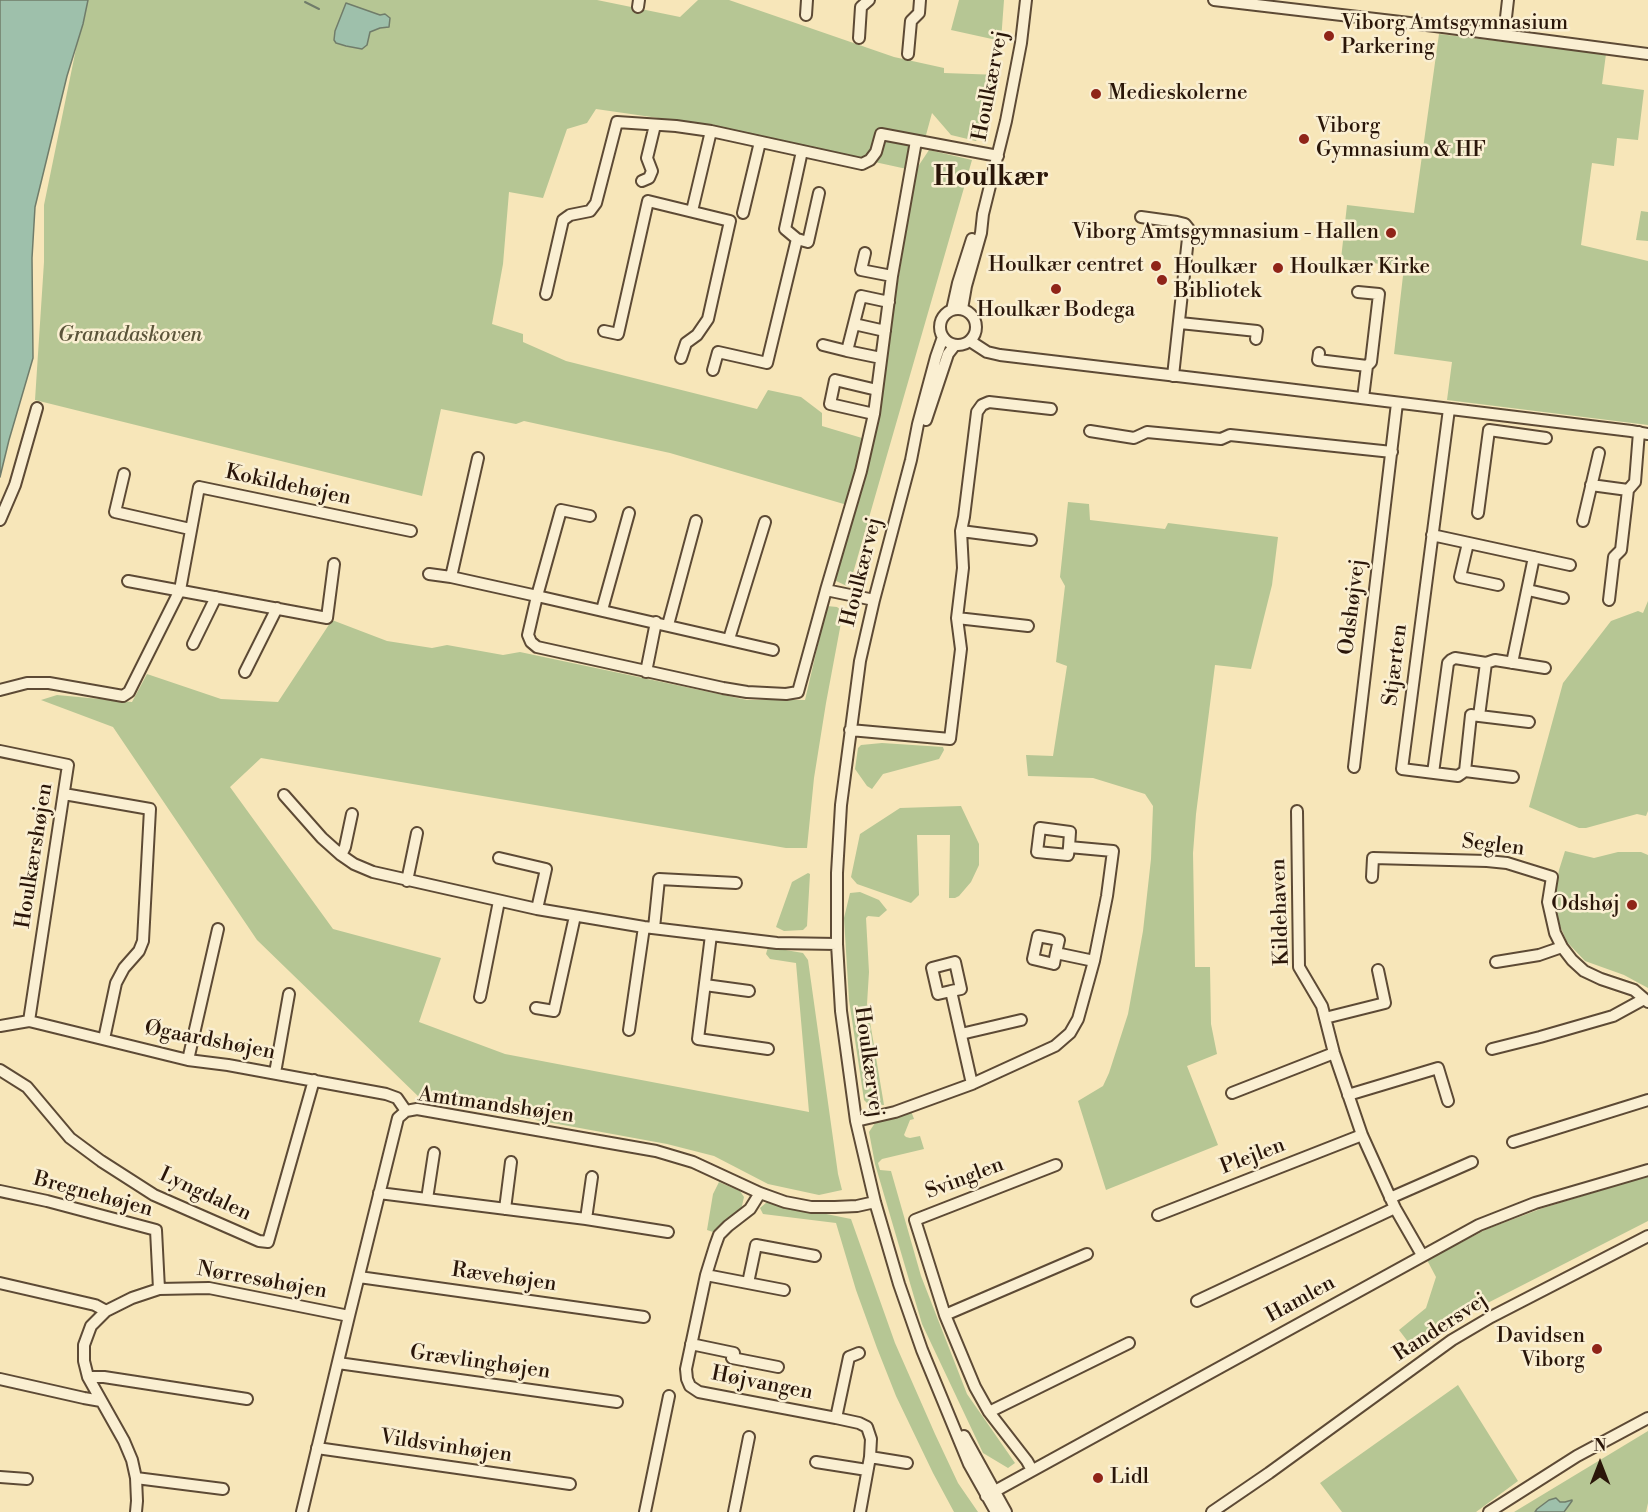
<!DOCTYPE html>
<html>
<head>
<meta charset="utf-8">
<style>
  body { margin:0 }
  #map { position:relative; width:1648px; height:1512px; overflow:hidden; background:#f7e6b9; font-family:"Libre Bodoni",serif }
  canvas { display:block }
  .north { position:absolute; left:1570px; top:1434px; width:60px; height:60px; -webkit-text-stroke:4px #faefd2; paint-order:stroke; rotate:0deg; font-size:16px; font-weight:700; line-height:24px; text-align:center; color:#2a1609 }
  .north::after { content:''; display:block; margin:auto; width:21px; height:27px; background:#2a1609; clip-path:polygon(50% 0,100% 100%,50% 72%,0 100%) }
</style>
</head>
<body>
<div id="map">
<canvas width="1648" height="1512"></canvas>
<div class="north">N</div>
</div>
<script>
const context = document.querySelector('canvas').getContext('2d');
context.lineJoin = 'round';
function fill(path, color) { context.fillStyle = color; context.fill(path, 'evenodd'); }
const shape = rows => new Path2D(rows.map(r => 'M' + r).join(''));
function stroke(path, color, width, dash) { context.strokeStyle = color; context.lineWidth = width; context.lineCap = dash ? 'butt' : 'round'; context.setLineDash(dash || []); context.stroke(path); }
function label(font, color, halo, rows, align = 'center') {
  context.font = font + ' "Libre Bodoni",serif'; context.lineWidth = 5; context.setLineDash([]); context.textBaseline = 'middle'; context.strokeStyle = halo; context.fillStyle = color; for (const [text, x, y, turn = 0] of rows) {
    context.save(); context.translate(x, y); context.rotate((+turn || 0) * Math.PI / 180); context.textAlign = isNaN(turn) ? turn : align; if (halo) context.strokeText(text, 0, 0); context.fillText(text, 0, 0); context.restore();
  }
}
const green = shape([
  [86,0,597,0,680,17,698,0,729,0,894,57,944,68,944,73,1000,75,995,105,976,141,951,135,932,113,917,168,929,150,972,160,849,587,834,580,854,507,670,453,524,421,516,424,441,409,422,496,35,400,44,262,44,205],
  [596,109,700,124,916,171,872,441,822,426,822,413,801,397,768,390,757,409,566,361,523,342,523,334,492,324,503,264,509,192,543,198,567,129,587,123],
  [959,0,1004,0,1001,41,951,30],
  [1439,34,1606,54,1602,84,1644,90,1638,140,1617,138,1614,166,1592,163,1581,245,1648,261,1648,425,1447,400,1452,362,1394,354,1404,267,1341,259,1347,205,1414,213],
  [1641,211,1648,212,1648,241,1636,240],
  [1068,502,1089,504,1090,520,1165,529,1168,523,1278,537,1272,585,1251,669,1215,665,1196,814,1193,853,1195,967,1210,967,1211,1024,1217,1054,1187,1066,1218,1145,1106,1190,1078,1101,1103,1086,1109,1073,1128,1014,1143,931,1151,859,1153,806,1145,794,1093,778,1028,776,1026,755,1053,756,1067,666,1056,662,1065,586,1060,577],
  [1648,601,1648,811,1646,816,1637,814,1586,828,1579,828,1529,807,1563,683,1611,621,1638,611,1643,613],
  [827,606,837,607,843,612,826,703,814,778,807,848,786,848,261,758,230,787,333,929,441,958,419,1022,505,1054,809,1112,796,963,770,959,766,954,768,947,803,953,808,960,838,1174,842,1190,819,1195,768,1184,714,1156,667,1144,421,1099,257,940,113,727,41,700,57,695,132,702,147,674,221,699,278,702,332,620,387,641,432,648,447,645,503,655,520,652,747,700,805,700],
  [882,743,943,747,944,750,939,759,883,774,872,789,867,786,855,769,858,748,861,745],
  [961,806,979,844,979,865,971,882,959,896,955,898,949,898,950,835,917,835,919,895,911,903,857,884,851,877,860,834,900,808],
  [1565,851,1594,858,1618,852,1641,852,1648,855,1648,988,1624,975,1585,961,1567,942,1558,921,1554,899,1559,870],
  [808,873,810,874,807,926,803,930,784,931,776,927,792,882],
  [860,892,879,900,887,910,879,917,868,916,866,918,869,972,867,1004,884,1105,868,1104,864,1100,849,1000,844,918,850,893],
  [911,1111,914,1119,910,1120,904,1135,906,1137,910,1138,920,1136,924,1149,882,1159,878,1163,880,1170,891,1171,921,1276,967,1394,1015,1463,1008,1468,983,1453,922,1324,875,1164,869,1132,875,1123],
  [1648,1176,1648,1221,1468,1313,1415,1351,1399,1330,1426,1308,1436,1277,1427,1260,1487,1229,1543,1208],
  [719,1182,740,1191,744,1197,741,1210,716,1233,707,1230,713,1194],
  [767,1202,851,1219,895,1343,935,1434,958,1483,978,1512,954,1512,933,1473,896,1396,877,1348,856,1290,836,1223,763,1214,760,1208],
  [1458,1385,1518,1481,1476,1512,1342,1512,1320,1483],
  [1648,1431,1648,1503,1646,1512,1514,1512]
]);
const water = shape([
  [0,0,88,0,83,24,67,76,35,207,32,258,33,358,9,440,0,477,0,0],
  [346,3,380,15,385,14,390,18,389,27,380,28,370,32,367,45,362,49,346,46,336,43,334,40,335,31,346,3],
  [1556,1498,1560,1502,1565,1502,1572,1500,1572,1501,1564,1512,1535,1512,1537,1509,1549,1500,1556,1498]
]);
const stream = shape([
  [305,2,319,9]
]);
const minor = shape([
  [1214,0,1435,26,1648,54],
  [638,7,639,0],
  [806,15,807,0],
  [1504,35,1508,0],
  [859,38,861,7,869,0],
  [908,54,911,21,919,13,920,0],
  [642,181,649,178,652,171,647,158,655,125],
  [692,211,711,131],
  [743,213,760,142],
  [1141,217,1177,222,1185,224,1189,229,1173,376],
  [797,239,808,242,819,193],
  [865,253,861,270,892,276],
  [1358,292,1379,294,1371,362,1367,366],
  [546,294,563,220,570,215,590,211,596,203,617,122,676,126,711,131,862,164,870,160,876,152,881,134,998,156],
  '940 327a18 18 0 1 1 36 0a18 18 0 1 1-36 0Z',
  [962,309,966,286,981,233,983,214,1006,121,1021,43,1026,0],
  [952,310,958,283,972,239],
  [1180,323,1257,331,1256,339],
  [854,324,885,331],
  [604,331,618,334,648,201,730,221,708,319,697,335,686,343,681,358],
  [943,337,936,357,918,424,911,460,874,600,860,661,841,805,837,873,837,944,841,1011,856,1121,875,1202,899,1284,922,1350,969,1464,996,1512],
  [970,341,987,352,1000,355,1287,389,1631,431,1648,434],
  [823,345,847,351],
  [1319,353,1318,360,1367,366,1363,398],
  [881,358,847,351,861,296,889,302],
  [713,370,718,352,767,363,797,239,785,229,802,151],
  [1449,409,1402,769,1458,776,1465,771,1513,777],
  [874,414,830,404,835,380,877,390],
  [926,420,948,354,955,345],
  [1090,431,1134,438,1147,432,1221,439,1230,435,1392,452],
  [124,474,115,512,190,529],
  [1591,485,1628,490],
  [1478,513,1489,430,1546,438],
  [590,516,561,510,537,596,773,650],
  [0,520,15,485,37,408],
  [1583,521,1599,453],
  [961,531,1031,540],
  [1432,535,1570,565],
  [1468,543,1460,577,1498,585],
  [429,574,451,577,537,596,528,635,531,642,537,647,723,688,747,692,786,694,798,692,826,590,874,600],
  [451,577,478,458],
  [128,581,327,618,334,564],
  [826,590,861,471,874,414,892,276,916,141],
  [1528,590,1563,598],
  [1609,600,1614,557,1621,550,1628,490,1635,482,1639,432],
  [602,610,629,513],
  [957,618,1028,626],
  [668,625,696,521],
  [729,639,765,522],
  [193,644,216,597],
  [1512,663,1534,557],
  [245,672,277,608],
  [646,672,656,622],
  [0,690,27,683,49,683,123,696,129,692,180,590,199,487,411,531],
  [1479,716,1486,663],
  [850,730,950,739,961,649,957,618,963,568,961,531,964,517,977,412,982,405,989,402,1051,409],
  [0,751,68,765,29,1021],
  [1354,767,1397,403],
  [1465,771,1471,715,1529,722],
  [1433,773,1448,663,1451,660,1455,658,1486,663,1495,660,1545,668],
  [64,794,150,809,143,941,139,951,124,968,116,983,104,1039],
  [284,795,322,838,341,855,354,864,373,872,537,909,644,927,777,943,837,944],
  [1297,811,1299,967,1322,1006,1334,1053,1362,1135,1395,1208,1422,1255],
  [341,855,345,847,352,814],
  [499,858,546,869,537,909],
  [1372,877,1373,858,1487,861,1507,863,1552,877,1548,902,1555,933,1562,947,1572,960,1584,971,1601,979,1634,990,1648,1002],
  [407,881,417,833],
  [654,928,659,879,736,883],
  [711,935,698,1039,768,1049],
  [1056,953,1054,964,1033,959,1038,936,1059,940,1056,953,1094,961],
  [1496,962,1539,955,1562,947],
  [705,985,749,991],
  [951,991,938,994,932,968,955,962,961,989,951,991,972,1084],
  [480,997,499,901],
  [536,1008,554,1011,575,916],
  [1325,1018,1385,1003,1378,970],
  [0,1026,29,1021,188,1060,228,1065,386,1094,397,1098,406,1111],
  [629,1030,644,927],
  [961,1034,1021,1020],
  [1492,1049,1540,1037,1613,1016,1644,999],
  [188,1060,218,929],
  [0,1070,27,1087,70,1138,101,1161,154,1195,259,1241,268,1242,314,1080],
  [275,1073,289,994],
  [1232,1093,1334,1053],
  [1348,1095,1438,1068,1448,1101],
  [856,1121,895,1112,972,1084,1055,1046,1070,1033,1078,1019,1094,961,1107,896,1113,851,1069,847,1068,855,1037,852,1040,828,1070,832,1069,847],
  [1513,1142,1648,1100],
  [0,1191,47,1201,156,1230,159,1289],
  [379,1193,586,1219,668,1232],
  [760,1193,750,1209,728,1226,719,1235,715,1246,706,1275,686,1369,687,1379,690,1386,699,1392,836,1418,859,1423,867,1427,871,1439,870,1457,860,1512],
  [1390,1198,1472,1162],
  [427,1199,434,1153],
  [505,1209,511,1162],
  [1158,1215,1362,1135],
  [586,1219,592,1177],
  [706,1275,784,1290],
  [359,1277,644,1317],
  [0,1283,95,1305,106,1311],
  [748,1283,756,1245,815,1256],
  [1197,1301,1395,1208],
  [945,1315,1087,1254],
  [691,1344,734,1353,732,1358,778,1367],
  [338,1363,617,1402],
  [88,1377,104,1377,247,1399],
  [0,1379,84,1398,101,1401],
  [989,1412,1129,1343],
  [836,1418,849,1357,859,1353],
  [964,1436,1006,1512],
  [317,1448,570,1484],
  [870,1457,907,1463],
  [816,1462,867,1470],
  [1032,1470,1027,1461,989,1412,975,1387,945,1315,915,1220,1056,1165],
  [0,1477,27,1479],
  [136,1478,223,1489],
  [986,1496,1479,1225,1535,1203,1648,1170],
  [136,1512,137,1501,136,1478,132,1460,124,1441,88,1377,84,1361,84,1345,91,1326,106,1311,132,1298,159,1289,209,1288,349,1316],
  [302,1512,349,1316,398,1118,406,1111,417,1109,656,1151,693,1162,760,1193,785,1202,811,1207,835,1207,857,1206,875,1202],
  [645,1512,669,1396],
  [734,1512,749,1437],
  [1212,1512,1269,1473,1452,1340,1491,1317,1648,1236],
  [1489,1512,1577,1456,1648,1418]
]);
const markers = [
  [1329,36,6,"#8f2418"],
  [1096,94,6,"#8f2418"],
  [1304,139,6,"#8f2418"],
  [1391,233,6,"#8f2418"],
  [1156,266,6,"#8f2418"],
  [1278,268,6,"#8f2418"],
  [1162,280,6,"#8f2418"],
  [1056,289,6,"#8f2418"],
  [1632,905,6,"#8f2418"],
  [1597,1349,6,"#8f2418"],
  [1098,1478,6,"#8f2418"]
];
const poiNames = [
  ["Viborg Amtsgymnasium",1341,24],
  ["Parkering",1341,48],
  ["Medieskolerne",1108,94],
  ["Viborg",1316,127],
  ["Gymnasium & HF",1316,151],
  ["Viborg Amtsgymnasium - Hallen",1379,233,"right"],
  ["Houlkær centret",1144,266,"right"],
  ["Houlkær",1174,268],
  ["Bibliotek",1174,292],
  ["Houlkær Kirke",1290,268],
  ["Houlkær Bodega",1056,311,"center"],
  ["Odshøj",1620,905,"right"],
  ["Davidsen",1585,1337,"right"],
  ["Viborg",1585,1361,"right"],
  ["Lidl",1110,1478]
];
const streetNames = [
  ["Houlkærvej",991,86,-79],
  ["Kokildehøjen",288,486,12],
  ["Houlkærvej",862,572,-76],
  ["Odshøjvej",1353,607,-83],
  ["Stjærten",1396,665,-83],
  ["Seglen",1493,846,7],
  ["Houlkærshøjen",35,856,-81],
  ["Kildehaven",1281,912,-92],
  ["Øgaardshøjen",210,1041,11],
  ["Houlkærvej",868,1062,82],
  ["Amtmandshøjen",496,1106,8],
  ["Plejlen",1253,1157,-21],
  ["Svinglen",965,1179,-21],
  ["Bregnehøjen",93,1195,15],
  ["Lyngdalen",205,1195,25],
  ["Rævehøjen",504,1278,8],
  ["Nørresøhøjen",262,1281,10],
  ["Hamlen",1301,1300,-29],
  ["Randersvej",1441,1328,-33],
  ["Grævlinghøjen",480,1363,8],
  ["Højvangen",762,1384,11],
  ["Vildsvinhøjen",446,1447,8]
];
const parkNames = [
  ["Granadaskoven",130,336]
];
const districtNames = [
  ["Houlkær",991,179]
];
fill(green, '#b6c694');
fill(water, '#9ec0ab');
stroke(water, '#707c6a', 1.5);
stroke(stream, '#707c6a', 2);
stroke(minor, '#5d4a35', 14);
stroke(minor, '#faefd2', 10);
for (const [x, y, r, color] of markers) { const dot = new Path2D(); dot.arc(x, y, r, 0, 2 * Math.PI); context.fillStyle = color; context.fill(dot); stroke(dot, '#faefd2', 2); }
label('21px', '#2a1609', '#faefd2', poiNames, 'left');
label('21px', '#2a1609', '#faefd2', streetNames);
label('italic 21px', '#5b543a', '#faefd2', parkNames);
label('bold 27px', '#2a1609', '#faefd2', districtNames);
</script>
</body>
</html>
